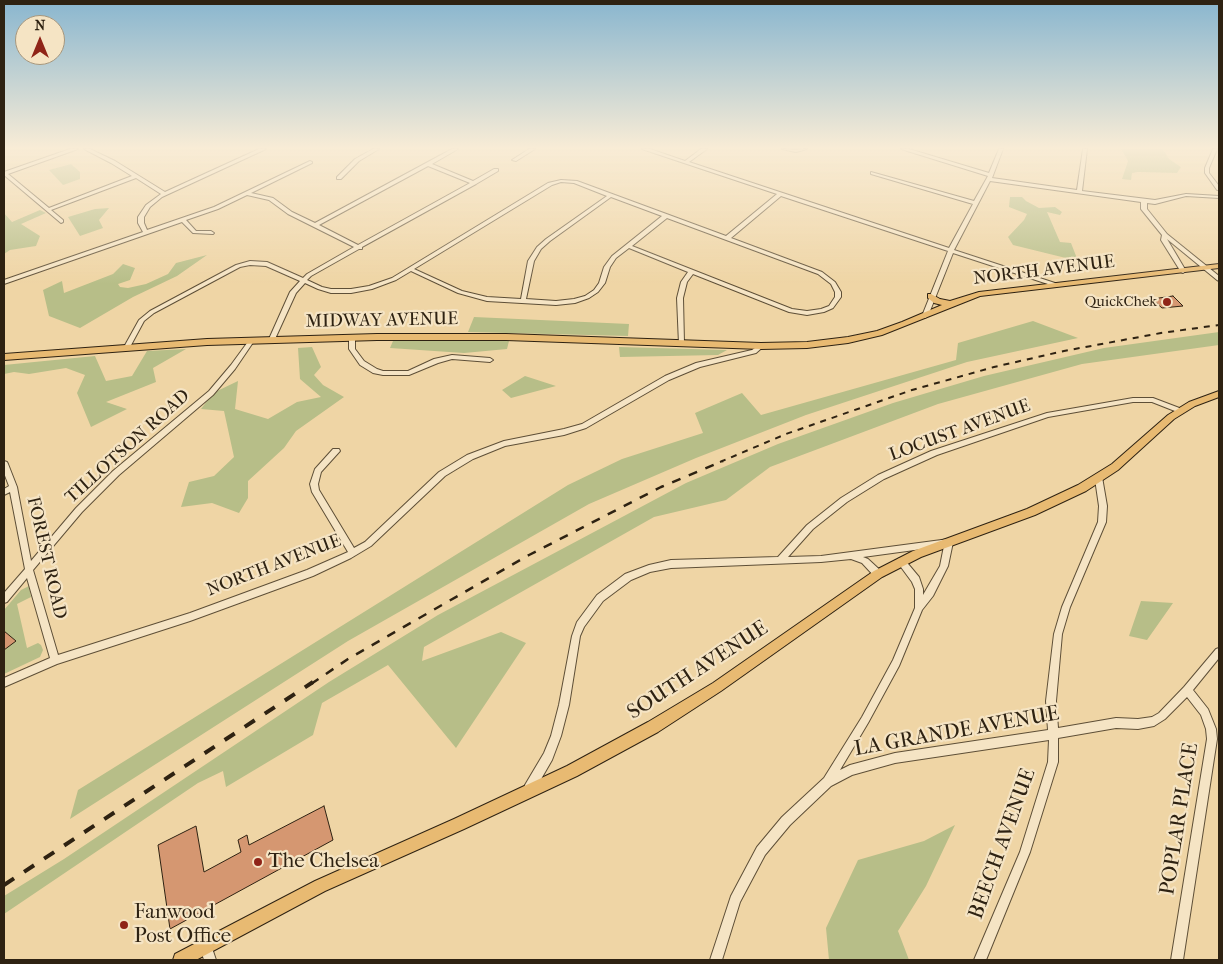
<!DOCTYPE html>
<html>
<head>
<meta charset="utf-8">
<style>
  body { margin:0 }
  #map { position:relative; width:1223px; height:964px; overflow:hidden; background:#efd5a5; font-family:"IM FELL French Canon",serif }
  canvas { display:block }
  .frame { position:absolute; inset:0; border:5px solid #2e2212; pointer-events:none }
  .north { position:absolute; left:15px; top:15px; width:50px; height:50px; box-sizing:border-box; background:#f5e4c4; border:1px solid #a5967d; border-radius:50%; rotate:0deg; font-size:14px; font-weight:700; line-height:20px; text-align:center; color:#2e2212 }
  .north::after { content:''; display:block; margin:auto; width:18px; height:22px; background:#8f2418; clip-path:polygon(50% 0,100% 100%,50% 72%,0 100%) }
</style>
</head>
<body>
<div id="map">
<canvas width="1223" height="964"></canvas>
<div class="frame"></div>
<div class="north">N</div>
</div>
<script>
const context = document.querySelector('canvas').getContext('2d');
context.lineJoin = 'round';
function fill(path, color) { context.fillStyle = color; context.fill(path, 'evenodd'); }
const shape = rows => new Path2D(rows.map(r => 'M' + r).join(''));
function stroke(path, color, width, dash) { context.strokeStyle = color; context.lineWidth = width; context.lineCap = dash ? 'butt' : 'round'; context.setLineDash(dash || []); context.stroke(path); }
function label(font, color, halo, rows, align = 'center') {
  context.font = font + ' "IM FELL French Canon",serif'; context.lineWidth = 4.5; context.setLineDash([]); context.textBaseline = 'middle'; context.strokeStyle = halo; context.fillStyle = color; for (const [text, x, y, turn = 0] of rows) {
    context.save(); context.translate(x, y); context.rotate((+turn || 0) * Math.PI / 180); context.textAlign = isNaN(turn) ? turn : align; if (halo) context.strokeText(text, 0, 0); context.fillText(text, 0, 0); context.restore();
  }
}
const green = shape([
  [1121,149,1163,149,1169,159,1181,167,1177,173,1138,172,1132,173,1131,180,1122,179,1128,161],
  [71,164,80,172,80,179,63,185,49,170],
  [1010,197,1022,197,1026,201,1039,208,1055,207,1062,212,1060,215,1047,212,1060,242,1071,243,1078,261,1013,245,1008,237,1024,220,1027,214,1009,207],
  [109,208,99,220,103,228,80,236,68,217,95,209],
  [40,210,46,213,21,224,40,236,36,246,10,250,4,254,4,213,12,222],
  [207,255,177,276,133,297,80,328,49,316,43,290,62,281,64,293,113,274,123,264,135,268,130,280,118,284,120,287,128,288,146,284,168,274,176,263],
  [474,317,629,324,628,336,468,332],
  [1033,321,1078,338,967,362,806,415,696,458,589,504,348,641,70,819,78,790,568,485,622,459,703,433,695,413,742,393,761,415,956,360,958,343],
  [1219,332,1219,345,1082,364,938,404,770,467,726,500,654,517,424,647,422,661,501,632,526,643,456,748,388,665,322,703,313,735,226,787,223,771,198,783,4,914,4,896,64,859,329,682,438,615,686,483,778,444,893,403,984,376,1104,348],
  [393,341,509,341,507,349,464,353,390,348],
  [312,347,321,367,314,375,323,385,344,397,296,431,284,448,248,481,248,498,239,513,212,503,181,507,189,482,214,476,234,457,224,411,201,409,213,393,238,381,235,409,268,419,297,402,321,397,300,379,298,348],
  [619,347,727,350,718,355,620,357],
  [186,349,153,368,156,382,106,402,127,409,91,427,77,393,85,375,66,368,29,374,14,372,4,374,4,365,95,356,106,381,132,376,147,351],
  [525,376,556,386,511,398,502,390],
  [29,586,31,597,17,604,27,648,38,643,41,645,43,650,40,657,4,674,4,650,15,641,4,631,4,610,21,590],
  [1141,601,1173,603,1147,640,1129,636],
  [955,825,926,886,898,931,909,960,829,960,826,928,858,860,924,841]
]);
const building = shape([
  [1173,296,1183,306,1162,308,1152,299,1173,296],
  [4,631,16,641,4,650,4,631],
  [324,806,333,840,170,929,158,845,196,826,204,872,241,852,238,840,247,835,249,845,324,806]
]);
const minor = shape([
  [70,149,78,149,8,174,49,208,132,176,111,163,84,149,90,149,115,161,165,192,259,149,266,149,162,197,150,207,144,217,144,223,147,230,214,207,310,161,312,162,312,163,251,193,273,198,292,212,315,223,452,149,458,149,432,164,473,181,494,169,498,169,498,171,476,184,362,247,362,249,359,249,311,276,307,280,322,287,331,289,351,289,369,286,392,278,548,183,561,180,577,181,726,236,777,194,642,149,650,149,685,161,701,149,707,149,689,162,949,248,973,204,871,174,871,172,974,201,988,176,901,149,909,149,989,173,999,149,1003,149,992,178,1077,190,1083,149,1087,149,1082,191,1155,200,1186,194,1219,196,1219,198,1186,196,1155,204,1147,203,1147,209,1167,234,1219,276,1219,281,1217,280,1167,239,1186,271,1183,273,1181,272,1161,240,1162,235,1141,209,1141,202,990,181,954,250,1058,284,1058,286,1054,286,953,253,928,316,925,318,923,317,922,316,948,251,781,196,731,238,822,272,835,282,841,292,841,297,833,308,824,312,807,315,789,312,693,274,687,282,683,298,684,343,683,344,679,344,677,298,681,282,688,272,629,248,616,258,610,267,605,283,598,292,589,298,575,303,556,305,487,301,458,293,411,271,396,280,372,289,351,293,331,293,318,289,305,283,296,293,275,339,272,341,269,339,290,292,300,281,266,266,250,265,240,267,154,313,144,321,130,347,127,349,124,347,139,320,150,311,236,265,250,261,267,262,303,278,307,274,354,247,288,214,269,200,247,195,218,209,186,220,196,231,211,231,214,233,213,234,193,233,182,222,4,284,4,280,143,232,138,223,138,217,146,205,161,194,136,178,51,210,63,220,63,222,61,223,4,175,4,172,70,149],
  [428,166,470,183,358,245,319,225,428,166],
  [561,182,574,183,607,196,546,239,537,247,528,261,521,299,487,297,462,291,414,269,552,185,561,182],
  [611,197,662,216,612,256,604,267,599,283,594,290,585,296,574,299,556,301,526,299,534,261,541,249,550,241,611,197],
  [667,218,818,274,831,284,835,292,835,297,829,306,821,309,807,311,792,309,632,246,667,218],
  [373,149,379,149,359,161,341,179,337,179,337,177,355,159,373,149],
  [529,149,535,149,516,161,512,160,529,149],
  [782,149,796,150,807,149,796,152,782,149],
  [1213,149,1217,149,1209,168,1209,173,1219,186,1219,190,1217,190,1205,173,1205,168,1213,149],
  [352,335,355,337,355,349,364,361,377,369,383,371,408,371,434,359,452,355,490,358,493,360,490,362,452,359,438,363,409,375,383,375,373,373,360,365,349,349,349,337,352,335],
  [252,338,254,339,254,341,235,369,213,395,119,475,82,512,33,570,58,655,190,613,307,570,348,552,312,492,310,484,315,469,333,449,339,449,340,451,321,472,318,484,319,490,354,548,365,542,439,472,467,455,504,441,564,429,582,424,665,376,696,363,752,350,761,344,764,346,756,353,700,367,669,380,586,428,564,435,505,446,473,459,445,476,371,546,351,558,313,576,190,621,57,664,4,687,4,678,50,658,27,578,7,602,4,603,4,593,25,569,10,492,4,495,4,489,9,486,4,473,4,461,7,462,8,464,17,487,31,561,76,508,113,471,209,391,231,365,250,339,252,338],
  [1133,398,1153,398,1182,409,1183,411,1180,413,1152,402,1133,402,1048,417,937,455,884,479,847,502,813,529,788,557,821,556,949,539,952,540,953,542,948,566,933,596,922,610,899,666,868,723,840,770,850,765,895,753,1048,730,1046,701,1054,634,1062,607,1098,522,1099,506,1095,479,1096,477,1099,476,1102,477,1107,506,1106,522,1070,607,1062,634,1056,701,1058,728,1116,718,1138,719,1152,717,1159,713,1184,687,1216,649,1219,648,1219,658,1193,690,1208,709,1216,729,1217,739,1183,960,1171,960,1207,739,1206,729,1201,715,1187,697,1165,719,1154,726,1138,729,1116,728,1058,738,1058,762,1030,852,986,960,974,960,1020,852,1048,762,1049,740,895,763,852,775,831,786,790,825,765,855,740,902,722,960,710,960,731,896,757,847,782,817,824,778,862,717,893,660,915,608,915,589,912,582,898,563,897,561,898,559,901,558,904,559,919,577,923,589,923,595,940,566,944,546,863,557,868,559,881,571,882,574,881,577,878,578,875,577,862,563,851,559,821,562,671,568,650,572,631,580,603,601,584,627,580,636,569,705,561,736,552,760,533,793,529,794,525,793,524,789,525,785,544,753,551,736,559,705,572,636,577,622,597,595,625,574,649,565,671,560,778,557,807,525,841,498,878,475,931,451,1047,413,1133,398],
  [206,940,210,942,216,960,204,960,200,946,202,942,206,940]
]);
const major = shape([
  [1219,264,1219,268,980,296,882,335,848,343,807,348,761,349,506,340,377,340,207,345,4,360,4,354,207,339,377,334,506,334,761,343,807,342,848,337,877,331,902,322,942,305,934,303,928,298,928,294,931,294,940,299,950,301,979,292,1219,264],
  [1219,391,1219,397,1195,406,1174,419,1118,470,1086,491,1035,515,921,557,882,577,721,691,658,732,577,776,464,829,325,891,196,960,173,960,175,954,315,881,454,819,567,766,648,722,713,683,874,571,913,551,1027,509,1078,485,1112,464,1168,415,1189,402,1219,391]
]);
const railFar2 = shape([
  [720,462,786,434,912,390,994,367,1064,351,1161,333,1219,325]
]);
const railFar1 = shape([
  [311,684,348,659,529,555,661,487,723,461]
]);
const rail = shape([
  [4,885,313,682]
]);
const markers = [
  [1167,302,5,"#8f2418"],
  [258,862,5,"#8f2418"],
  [124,925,5,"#8f2418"]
];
const farPoinames = [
  ["QuickChek",1157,302]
];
const streetNames = [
  ["NORTH AVENUE",1044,271,-7],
  ["MIDWAY AVENUE",382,321,-1],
  ["LOCUST AVENUE",960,431,-20],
  ["TILLOTSON ROAD",128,447,-42],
  ["FOREST ROAD",46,558,77],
  ["NORTH AVENUE",274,566,-21]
];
const nearStreetnames = [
  ["SOUTH AVENUE",698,671,-33],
  ["LA GRANDE AVENUE",957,732,-10],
  ["POPLAR PLACE",1180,819,-81],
  ["BEECH AVENUE",1003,844,-70]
];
const nearPoinames = [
  ["The Chelsea",268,862],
  ["Fanwood",134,913],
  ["Post Office",134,937]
];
fill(green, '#b7be88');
fill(building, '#d59771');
stroke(building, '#2e2212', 1);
stroke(minor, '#5e4f37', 2);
stroke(major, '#2e2212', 2);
fill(minor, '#f5e4c4');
fill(major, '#e8ba72');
stroke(railFar2, '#2e2212', 2, [6, 6]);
stroke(railFar1, '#2e2212', 2.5, [9, 9]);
stroke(rail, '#2e2212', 4, [12, 12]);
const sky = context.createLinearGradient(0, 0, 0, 284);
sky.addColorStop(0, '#89b6cf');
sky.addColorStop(0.52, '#f8ecd6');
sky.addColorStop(1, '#f8ecd600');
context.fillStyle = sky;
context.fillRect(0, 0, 1223, 284);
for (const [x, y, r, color] of markers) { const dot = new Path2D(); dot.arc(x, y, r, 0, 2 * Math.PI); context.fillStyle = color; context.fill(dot); stroke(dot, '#f5e4c4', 2); }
label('15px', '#2e2212', '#f5e4c4', farPoinames, 'right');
label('18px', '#2e2212', '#f5e4c4', streetNames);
label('21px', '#2e2212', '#f5e4c4', nearStreetnames);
label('21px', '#2e2212', '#f5e4c4', nearPoinames, 'left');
</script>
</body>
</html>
